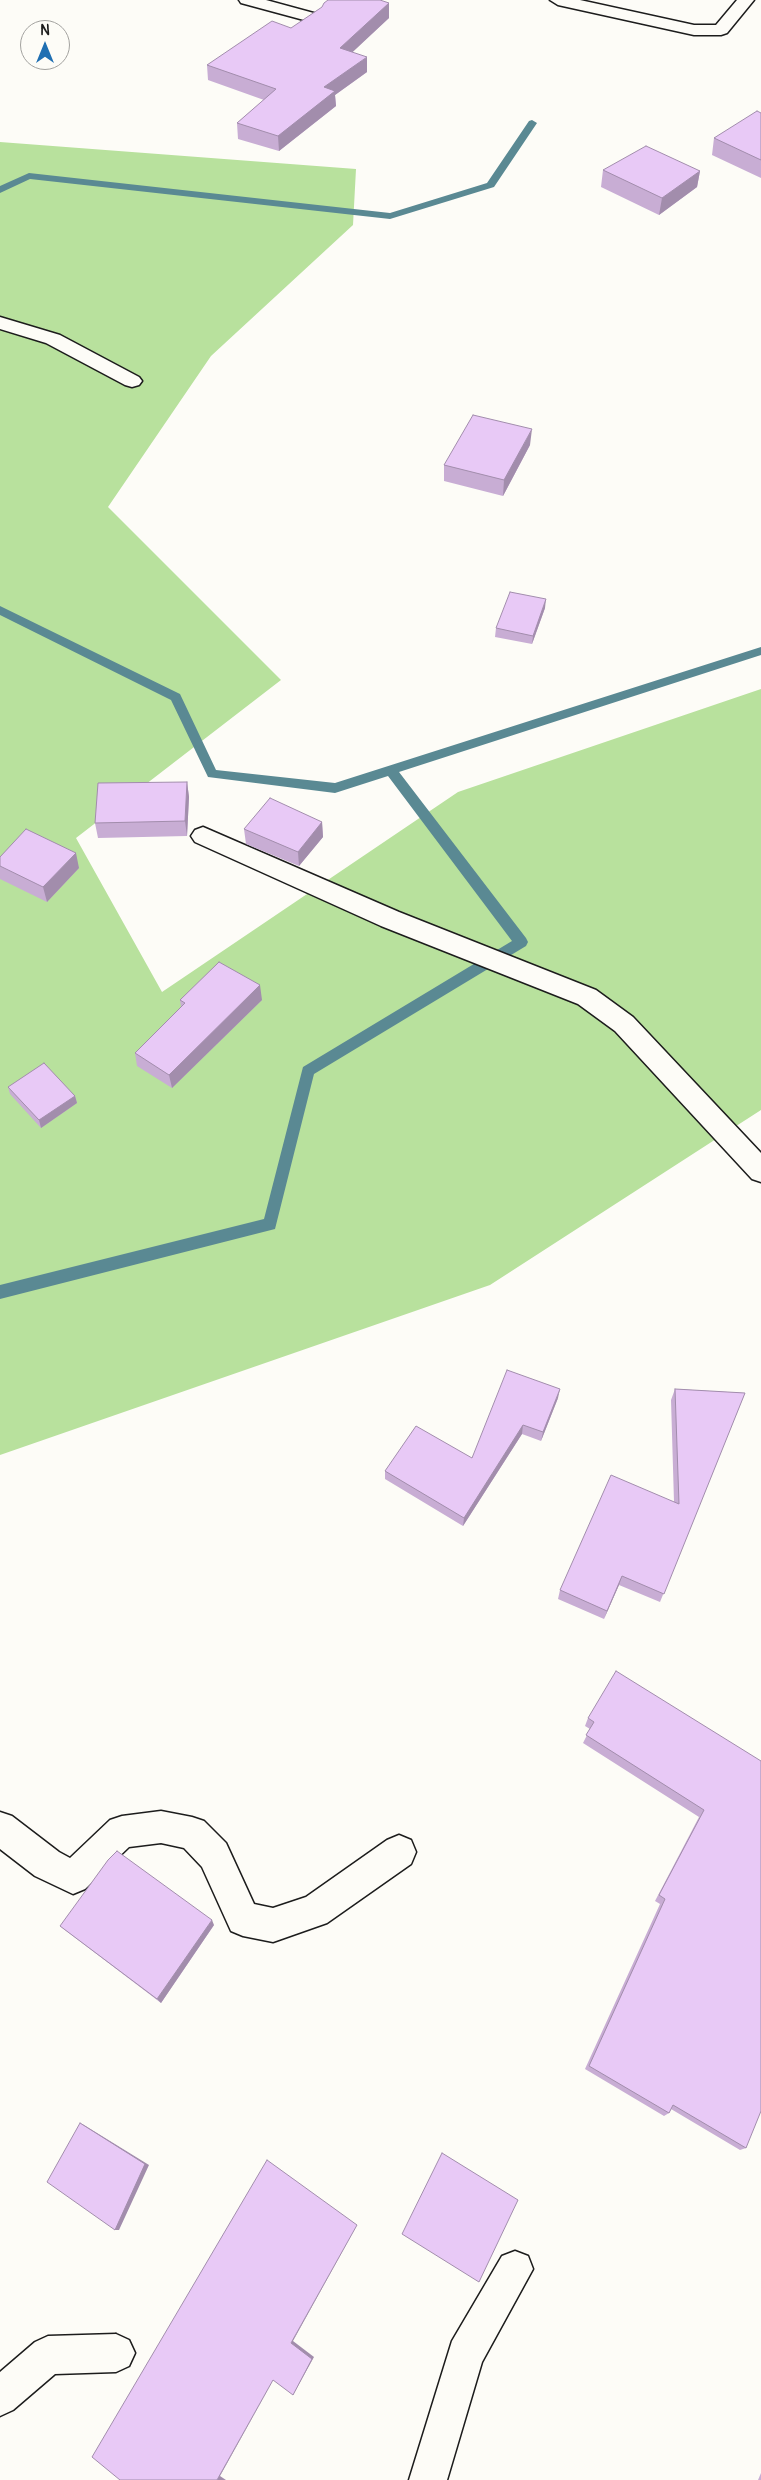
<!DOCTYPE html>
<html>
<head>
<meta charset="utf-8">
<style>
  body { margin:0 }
  #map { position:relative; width:761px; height:2480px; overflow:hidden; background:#fdfcf7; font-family:Pangolin,sans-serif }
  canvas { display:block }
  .north { position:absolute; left:20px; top:20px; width:50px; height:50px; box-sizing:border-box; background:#fdfcf7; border:1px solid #a3a29f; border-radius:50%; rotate:0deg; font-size:14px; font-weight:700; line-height:20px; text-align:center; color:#1c1c1c }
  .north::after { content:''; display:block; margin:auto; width:18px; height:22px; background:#1f6fb2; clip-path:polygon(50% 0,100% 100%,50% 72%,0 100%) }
</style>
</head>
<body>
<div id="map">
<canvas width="761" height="2480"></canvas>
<div class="north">N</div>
</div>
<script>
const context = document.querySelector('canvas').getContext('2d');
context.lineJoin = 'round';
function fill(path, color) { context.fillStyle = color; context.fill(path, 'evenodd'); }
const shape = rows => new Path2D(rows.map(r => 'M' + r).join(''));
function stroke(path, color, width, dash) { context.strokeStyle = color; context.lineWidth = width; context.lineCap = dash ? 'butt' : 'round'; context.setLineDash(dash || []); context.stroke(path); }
const green = shape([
  [0,142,356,169,353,225,211,356,108,507,281,680,76,838,162,992,458,792,761,689,761,1110,490,1285,0,1455]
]);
const stream = shape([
  [532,120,537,123,494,187,390,219,30,179,0,193,0,186,29,173,390,213,487,183,529,121,532,120],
  [0,606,180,694,216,770,335,783,761,647,761,655,399,772,526,938,528,942,526,946,314,1074,275,1229,0,1299,0,1285,264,1219,303,1067,512,941,388,776,335,793,208,777,171,700,0,615,0,606]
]);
const street = shape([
  [239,0,266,0,321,15,323,18,321,21,315,23,241,3,239,0],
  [550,0,580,0,694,25,716,25,737,0,754,0,727,33,721,35,694,35,558,5,550,0],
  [0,317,60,335,139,377,142,381,139,385,132,387,125,385,46,343,0,329,0,317],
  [203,827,399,912,596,990,633,1017,761,1153,761,1182,752,1179,615,1031,578,1004,381,926,195,842,191,836,195,830,203,827],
  [161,1811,192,1817,204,1821,226,1843,254,1904,273,1908,306,1897,387,1840,399,1835,411,1840,416,1852,411,1864,327,1923,273,1942,243,1936,231,1931,202,1867,184,1848,161,1843,129,1847,85,1889,73,1894,35,1876,0,1849,0,1812,12,1816,59,1852,70,1858,110,1820,122,1816,161,1811],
  [515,2251,528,2256,533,2269,482,2362,447,2480,409,2480,452,2341,502,2256,515,2251],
  [116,2334,129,2340,135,2353,129,2366,116,2372,55,2374,13,2410,0,2416,0,2372,35,2342,48,2336,116,2334]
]);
const wall = shape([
  [389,3,389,18,352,52,367,72,335,95,336,106,279,151,238,139,237,123,264,100,208,80,207,65,291,28],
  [761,113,761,178,712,155,714,138],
  [603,170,700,171,697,187,659,215,601,187],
  [530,445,503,496,444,481,444,465],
  [545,608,532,644,495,637,496,628],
  [187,782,189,797,187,836,98,838,95,823],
  [322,822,323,837,299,866,246,844,244,829],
  [0,857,79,868,47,902,0,879],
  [180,1000,262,1000,172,1088,137,1066,135,1053,181,1007],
  [8,1087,75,1096,77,1103,41,1128,10,1094],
  [675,1389,745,1393,660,1602,619,1585,604,1619,558,1599,560,1590,674,1502,671,1400],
  [558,1398,541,1441,522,1434,463,1526,385,1479,385,1471,472,1458],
  [588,1718,761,1761,746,2148,740,2150,671,2109,669,2113,664,2116,585,2069,660,1904,655,1901,699,1817,583,1743,590,1729,585,1726],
  [214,1925,161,2003,65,1930,60,1926],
  [761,2473,761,2480,758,2480]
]);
const shadedWall = shape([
  [389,3,389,18,341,63,340,48],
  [367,57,367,72,335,95,336,106,279,151,278,136,324,87],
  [700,171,697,187,659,215,662,198],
  [532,429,530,445,503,496,504,480],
  [546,599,545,608,532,644,533,636],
  [187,782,189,797,187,836,185,821],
  [322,822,323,837,299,866,298,852],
  [76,853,79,868,47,902,43,887],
  [260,985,262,1000,172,1088,169,1075],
  [75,1096,77,1103,41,1128,39,1120],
  [560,1389,558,1398,541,1441,543,1432],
  [523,1425,522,1434,463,1526,464,1518],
  [622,1576,619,1585,604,1619,607,1611],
  [212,1920,214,1925,161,2003,157,1999],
  [80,2123,84,2125,149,2165,119,2230,115,2230],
  [357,2225,293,2341,314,2357,293,2395,291,2343],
  [275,2377,220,2476,226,2480,217,2480]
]);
const building = shape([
  [328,0,380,0,389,3,340,48,367,57,324,87,335,91,278,136,237,123,276,89,207,65,272,21,291,28,322,7,324,3,328,0],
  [757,111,761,113,761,160,714,138,757,111],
  [646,146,700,171,662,198,603,170,646,146],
  [473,415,532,429,504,480,444,465,473,415],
  [510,592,546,599,533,636,496,628,510,592],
  [187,782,185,821,95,823,98,783,187,782],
  [270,798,322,822,298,852,244,829,270,798],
  [26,829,76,853,43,887,0,866,0,857,26,829],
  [219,962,260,985,169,1075,135,1053,185,1003,180,1000,219,962],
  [44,1063,75,1096,39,1120,8,1087,44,1063],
  [507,1370,560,1389,543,1432,523,1425,464,1518,385,1471,416,1426,472,1458,507,1370],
  [675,1389,745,1393,664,1594,622,1576,607,1611,560,1590,611,1475,679,1504,675,1389],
  [616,1671,761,1761,761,2111,746,2148,673,2105,669,2113,589,2066,665,1899,659,1895,704,1810,586,1735,594,1722,588,1718,616,1671],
  [117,1851,212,1920,157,1999,60,1926,108,1860,117,1851],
  [80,2123,145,2164,115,2230,47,2182,80,2123],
  [442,2153,518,2200,479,2282,402,2234,442,2153],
  [267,2160,357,2225,291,2343,312,2359,293,2395,273,2380,217,2480,120,2480,92,2457,267,2160]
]);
fill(green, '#b8e19d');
fill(stream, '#5a8993');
stroke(street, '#1c1c1c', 3);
fill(street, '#fdfcf7');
fill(wall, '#c8add4');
fill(shadedWall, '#a28dac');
fill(building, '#e8c9f6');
stroke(building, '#a28dac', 1);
</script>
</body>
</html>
